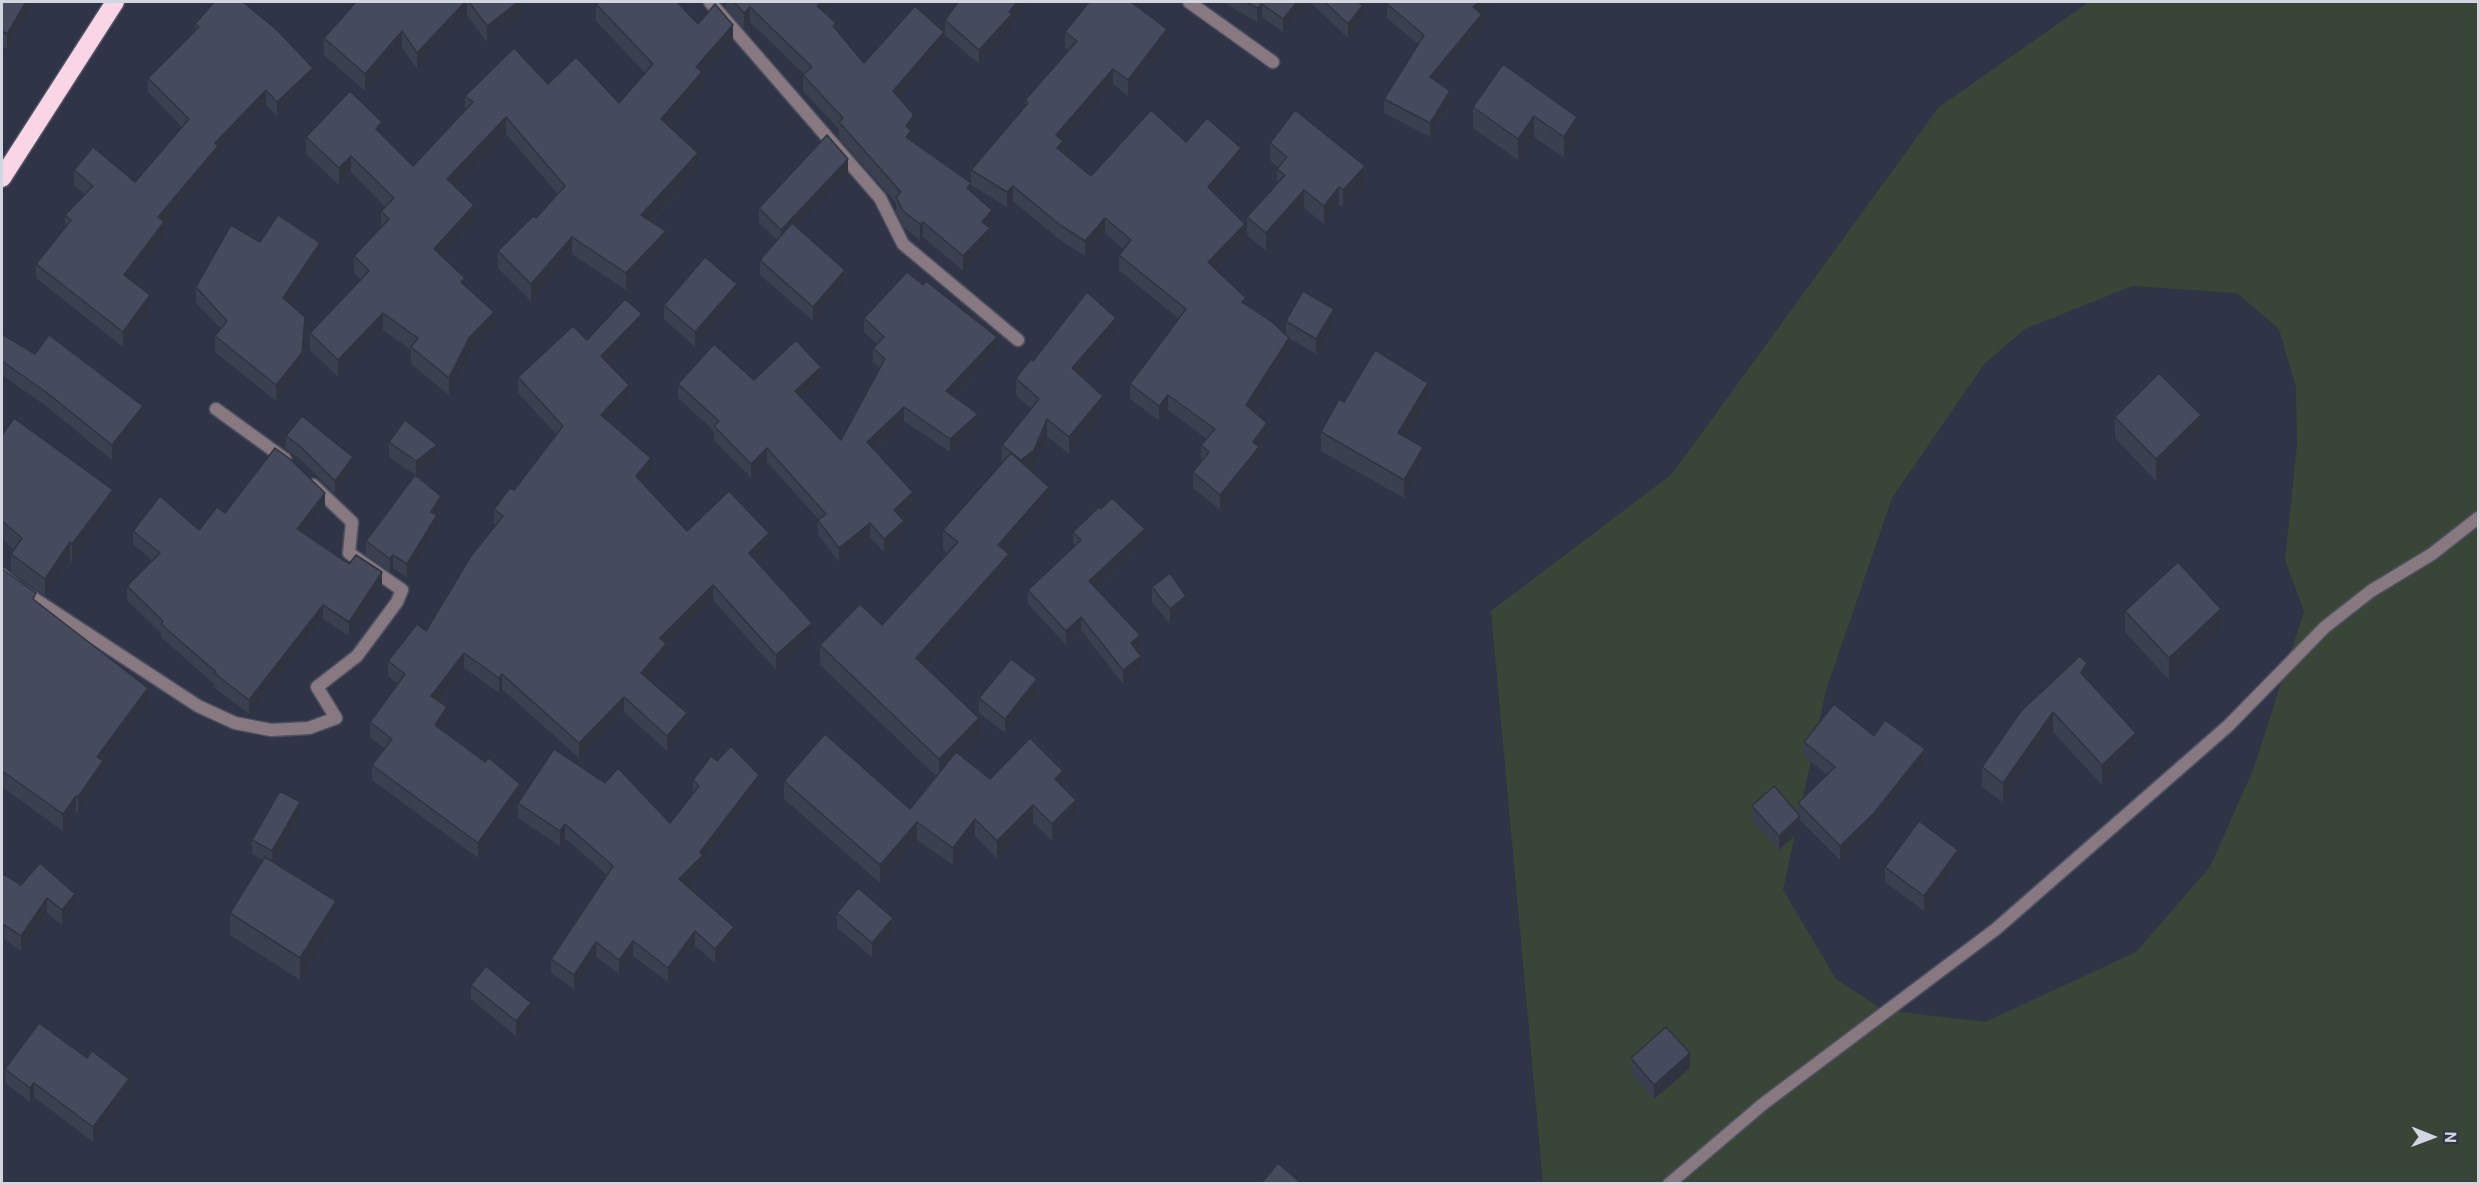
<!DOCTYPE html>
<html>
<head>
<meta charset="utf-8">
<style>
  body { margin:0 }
  #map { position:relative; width:2480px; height:1185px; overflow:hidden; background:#2f3546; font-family:Roboto,sans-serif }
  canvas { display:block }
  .frame { position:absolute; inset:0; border:3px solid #d2d6e1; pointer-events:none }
  .north { position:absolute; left:2402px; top:1107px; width:60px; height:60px; -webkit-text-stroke:4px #2f3546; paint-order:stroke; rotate:91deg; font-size:16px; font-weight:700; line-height:24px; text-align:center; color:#d2d6e1 }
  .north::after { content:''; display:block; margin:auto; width:21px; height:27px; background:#d2d6e1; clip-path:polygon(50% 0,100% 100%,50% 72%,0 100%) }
</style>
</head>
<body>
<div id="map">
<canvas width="2480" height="1185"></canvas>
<div class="frame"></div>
<div class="north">N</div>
</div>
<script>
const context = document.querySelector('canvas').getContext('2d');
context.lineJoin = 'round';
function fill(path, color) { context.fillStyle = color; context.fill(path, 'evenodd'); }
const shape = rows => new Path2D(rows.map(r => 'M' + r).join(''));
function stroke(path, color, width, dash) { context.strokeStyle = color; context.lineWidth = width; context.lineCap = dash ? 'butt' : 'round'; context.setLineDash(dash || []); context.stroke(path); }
const green = shape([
  [2089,2,2478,2,2478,1183,1543,1183,1491,611,1672,474,1939,107],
  [2132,286,2237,293,2279,329,2296,387,2297,445,2285,560,2304,611,2254,768,2210,867,2136,952,1985,1022,1883,1010,1836,979,1783,890,1826,690,1892,498,1984,364,2025,329]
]);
const street = shape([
  [710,2,880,198,903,244,1018,340],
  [1189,2,1273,62],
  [216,409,285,459],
  [2,575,18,588,198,706,235,723,271,730,309,728,336,718,317,687,357,656,397,602,402,590,349,553,352,522,313,485],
  [1669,1184,1763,1104,1996,929,2228,726,2325,627,2371,591,2432,554,2478,518]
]);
const highway = shape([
  [2,178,115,2]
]);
const wall = shape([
  [2,2,34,2,7,49,2,46],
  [356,2,522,2,522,14,487,42,467,15,417,69,402,48,365,91,324,55,324,38],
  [726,2,835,2,835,4,825,14,836,29,864,63,944,48,900,98,914,130,911,135,911,140,971,192,992,226,990,229,990,244,963,271,923,237,920,240,903,227,896,212,896,203,839,138,839,129,803,91,803,75,804,74,750,22,744,29,726,8],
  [958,2,1029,2,1012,23,1012,29,979,64,945,35,945,20],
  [1223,2,1308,2,1283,32,1262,17,1257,22],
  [1310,2,1358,2,1363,19,1348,38],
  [1389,2,1494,2,1481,14,1482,28,1437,82,1450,104,1430,137,1384,113,1384,99,1418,44,1387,18,1387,4],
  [596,4,698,24,733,41,702,77,702,89,669,127,698,170,651,221,666,248,626,290,572,254,531,301,498,268,498,251,536,218,558,194,506,134,455,187,474,222,442,257,465,285,494,329,469,355,449,395,411,364,411,350,383,330,338,377,310,350,310,333,361,280,354,273,354,256,381,227,381,211,385,207,351,172,339,185,306,154,306,137,413,166,465,110,465,96,548,84,619,103,645,73,596,21],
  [195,24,313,82,277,116,266,105,218,154,218,161,164,225,164,236,131,280,150,309,123,347,36,278,36,264,65,227,65,215,85,194,74,185,74,170,135,182,182,127,148,92,148,78,195,30],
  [1065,32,1167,44,1128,96,1113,84,1063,142,1063,152,1091,176,1186,142,1241,163,1215,194,1245,239,1216,269,1246,305,1286,335,1286,321,1334,323,1316,354,1287,337,1289,354,1252,411,1267,438,1259,449,1259,462,1220,510,1193,488,1193,472,1202,461,1201,461,1201,445,1207,439,1168,410,1159,421,1130,399,1130,384,1179,319,1119,270,1119,255,1123,249,1105,233,1085,256,1060,240,1013,201,1007,207,971,185,971,170,1025,107,1025,100,1069,50,1065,48],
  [1503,64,1577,138,1564,158,1534,137,1518,160,1473,128,1473,107],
  [1270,143,1365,183,1343,207,1339,205,1324,224,1304,208,1266,251,1247,235,1247,217,1277,183,1277,169,1278,168,1270,160],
  [848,173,797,227,845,284,813,321,760,275,760,260,777,240,759,223,759,208],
  [260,242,320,259,290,304,305,332,302,369,276,401,215,352,215,336,221,329,196,303,196,287],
  [737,299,695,347,664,319,664,305],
  [864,318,997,351,954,397,978,428,950,452,904,421,874,450,913,506,900,517,904,535,884,552,870,537,839,562,818,534,818,520,819,520,767,462,751,478,714,440,714,431,678,398,678,384,754,380,821,380,802,398,841,440,880,368,873,362,873,348,877,344,864,332],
  [642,329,608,364,629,401,609,421,651,473,643,483,687,531,769,549,756,561,812,638,776,670,713,600,666,646,666,659,649,679,687,728,667,751,624,712,579,758,502,689,499,693,464,668,439,702,447,722,442,730,520,799,478,858,372,780,372,765,385,749,370,737,370,722,398,684,388,676,388,661,426,631,496,525,494,524,494,509,514,490,556,434,518,393,518,377,587,340],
  [2,334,143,420,112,460,46,406,2,375],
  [1116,335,1080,375,1103,413,1069,454,1047,436,1034,467,1030,470,1049,507,1008,553,1009,574,926,667,979,738,961,756,990,779,1063,786,1076,817,1052,841,1033,822,997,859,975,836,953,865,917,840,880,883,784,799,784,781,910,809,936,776,820,665,820,645,882,625,947,553,943,549,943,530,1002,463,1002,445,1031,409,1016,395,1016,378,1033,361],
  [1428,401,1406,437,1423,465,1404,498,1321,451,1321,432],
  [2115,417,2201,436,2156,481,2115,438],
  [2,435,113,508,72,562,70,560,45,596,11,572,11,554,14,550,2,539],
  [286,436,353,470,335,494,300,459,286,449],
  [389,442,437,459,416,475,441,509,437,516,437,528,407,577,393,568,390,572,366,555,366,541,415,475,389,457],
  [325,507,304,534,382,586,349,636,323,619,249,714,214,687,214,684,161,637,161,633,127,600,127,586,152,560,133,544,133,531,199,530,225,513],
  [1073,532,1145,543,1096,589,1140,649,1137,651,1141,670,1123,684,1081,630,1066,645,1028,604,1028,590,1074,547],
  [2,570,148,704,103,766,103,778,78,814,76,813,63,831,2,787],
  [1152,587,1186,610,1170,624,1152,602],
  [2125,611,2221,631,2169,680,2125,632],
  [2087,680,2136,753,2102,785,2053,732,2003,802,1982,787,1982,767],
  [1037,694,1005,733,979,713,979,698],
  [1874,736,1925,764,1874,827,1840,860,1800,820,1800,831,1779,850,1752,820,1752,806,1798,814,1798,803,1827,775,1804,756,1804,742],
  [717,761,759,789,703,861,703,870,687,885,734,941,715,963,695,946,668,982,633,956,619,974,596,957,574,989,551,973,551,959,607,875,565,838,560,846,518,818,518,803,605,783,670,823,693,794,693,780],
  [300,817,274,862,336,923,300,980,230,935,230,913,263,860,252,854,252,840],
  [1958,864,1924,911,1885,882,1885,867],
  [2,873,21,885,75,909,62,925,47,913,21,951,4,939,2,943],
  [837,913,893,932,872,957,837,928],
  [471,985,531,1017,516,1036,471,999],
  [1631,1058,1690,1068,1654,1099,1631,1073],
  [5,1069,129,1094,93,1142,34,1097,30,1102,5,1083]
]);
const shadedWall = shape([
  [26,2,34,2,7,49,7,34],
  [465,2,467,2,467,15,417,69,417,53],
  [516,2,522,2,522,14,487,42,487,26],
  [821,2,835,2,835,4,817,21,817,6],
  [1017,2,1029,2,1012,23,1012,29,979,64,979,50],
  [1297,2,1308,2,1283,32,1283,19],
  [1479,2,1494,2,1473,21,1473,7],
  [1262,4,1262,17,1257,22,1257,8],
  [1363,5,1363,19,1348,38,1348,24],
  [750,7,750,22,744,29,744,13],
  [1482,14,1482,28,1430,91,1430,77],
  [733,25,733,41,702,77,702,89,661,136,661,119,696,67],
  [1167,29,1167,44,1128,96,1128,80],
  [402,31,402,48,365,91,365,74],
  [944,32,944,48,893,106,893,91],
  [313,68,313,82,277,116,277,102],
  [1113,69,1113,84,1063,142,1063,156,1057,163,1056,135],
  [266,90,266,105,218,154,218,161,164,225,164,236,124,289,124,275,158,217,215,143],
  [1450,91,1450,104,1430,137,1430,123],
  [914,115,914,130,911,135,911,147,906,152,906,126],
  [1534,116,1534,137,1518,160,1518,139],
  [506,117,506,134,447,196,447,179],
  [1577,117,1577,138,1564,158,1564,137],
  [382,122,382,139,376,129],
  [1241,148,1241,163,1208,202,1208,187],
  [698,153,698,170,641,231,641,215],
  [351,156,351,172,339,185,339,168],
  [848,159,848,173,781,244,781,230],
  [1365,166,1365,183,1343,207,1343,190],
  [971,183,971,198,967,188],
  [1013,186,1013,201,1007,207,1007,192],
  [1339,187,1339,205,1324,224,1324,206],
  [1304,190,1304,208,1266,251,1266,233],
  [474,205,474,222,434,266,434,249],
  [992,210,992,226,990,229,990,244,963,271,963,256,982,222],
  [1105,218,1105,233,1085,256,1085,241],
  [923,222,923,237,920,240,920,224],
  [1245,224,1245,239,1208,277,1208,262],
  [666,231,666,248,626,290,626,273],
  [572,237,572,254,531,301,531,284],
  [320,243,320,259,283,314,283,298],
  [845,270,845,284,813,321,813,307],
  [737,284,737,299,695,347,695,332],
  [150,295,150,309,123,347,123,332],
  [1334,309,1334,323,1316,354,1316,339],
  [494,312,494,329,469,355,449,395,449,378,469,338],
  [383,313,383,330,338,377,338,360],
  [642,314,642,329,601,371,601,356],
  [305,317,305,332,302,369,276,401,276,385],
  [1116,318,1116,335,1072,385,1072,368],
  [997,337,997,351,946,405,946,391],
  [1289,338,1289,354,1246,421,1246,405],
  [821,367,821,380,795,405,795,391],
  [1428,383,1428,401,1398,451,1398,433],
  [629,385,629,401,601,430,601,415],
  [1168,395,1168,410,1159,421,1159,406],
  [1103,396,1103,413,1069,454,1069,437],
  [143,406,143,420,112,460,112,445],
  [904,407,904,421,867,456,867,442],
  [978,414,978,428,950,452,950,439],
  [2201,415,2201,436,2156,481,2156,459],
  [1047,419,1047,436,1034,467,1021,477,1021,460],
  [1267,423,1267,438,1259,449,1259,462,1220,510,1220,495,1253,442],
  [437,445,437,459,416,475,416,461],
  [1423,447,1423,465,1404,498,1404,480],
  [767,448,767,462,751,478,751,464],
  [353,457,353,470,335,494,335,481],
  [651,458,651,473,636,491,636,476],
  [1049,487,1049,507,998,564,998,545],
  [113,490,113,508,72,562,72,544],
  [913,492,913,506,894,524,894,510],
  [325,493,325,507,297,543,297,529],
  [441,496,441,509,437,516,437,528,407,577,407,564,431,512],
  [904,521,904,535,884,552,884,539],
  [870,523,870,537,839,562,839,548],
  [1145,529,1145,543,1089,595,1089,581],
  [769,533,769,549,749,568,749,553],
  [70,542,70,560,45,596,45,579],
  [1009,554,1009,574,916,678,916,658],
  [393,555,393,568,390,572,390,559],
  [382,572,382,586,349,636,349,622],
  [713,585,713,600,666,646,666,659,641,688,641,673,660,638],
  [1186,596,1186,610,1170,624,1170,609],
  [323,605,323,619,249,714,249,700],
  [2221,609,2221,631,2169,680,2169,658],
  [1081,617,1081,630,1066,645,1066,631],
  [812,623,812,638,776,670,776,655],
  [1140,635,1140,649,1131,657,1131,643],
  [464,653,464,668,431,712,431,696],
  [1141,656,1141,670,1123,684,1123,670],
  [2087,663,2087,683,2081,673],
  [502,674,502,689,499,693,499,678],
  [1037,679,1037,694,1005,733,1005,719],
  [148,688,148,704,103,766,103,778,78,814,78,797,97,757],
  [624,697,624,712,579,758,579,743],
  [447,707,447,722,435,740,435,725],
  [2053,712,2053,732,2003,802,2003,783],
  [687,713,687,728,667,751,667,736],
  [979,718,979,738,939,779,939,759],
  [2136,733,2136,753,2102,785,2102,765],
  [1925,749,1925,764,1874,827,1840,860,1840,846],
  [1063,771,1063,789,1055,779],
  [759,775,759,789,703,861,703,870,679,893,679,879],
  [520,784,520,799,478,858,478,843],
  [76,796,76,813,63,831,63,814],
  [1076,800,1076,817,1052,841,1052,824],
  [300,802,300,817,272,866,272,851],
  [1033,805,1033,822,997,859,997,841],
  [1800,816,1800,831,1779,850,1779,836],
  [975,819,975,836,953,865,953,848],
  [917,822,917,840,880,883,880,865],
  [565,824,565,838,560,846,560,831],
  [1958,850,1958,864,1924,911,1924,896],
  [75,894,75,909,62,925,62,910],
  [47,898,47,913,21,951,21,936],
  [336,901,336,923,300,980,300,958],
  [893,918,893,932,872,957,872,943],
  [4,925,4,939,2,943,2,928],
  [734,927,734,941,715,963,715,949],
  [695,931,695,946,668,982,668,968],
  [633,941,633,956,619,974,619,960],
  [596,942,596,957,574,989,574,975],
  [531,1003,531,1017,516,1036,516,1021],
  [1690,1053,1690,1068,1654,1099,1654,1085],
  [129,1079,129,1094,93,1142,93,1127],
  [34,1083,34,1097,30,1102,30,1088]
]);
const building = shape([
  [2,2,26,2,7,34,2,31,2,2],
  [214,2,243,2,277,30,313,68,277,102,266,90,215,143,218,146,158,217,164,222,124,275,150,295,123,332,36,264,71,220,65,215,93,186,74,170,93,147,135,182,189,119,148,78,199,27,195,24,214,2],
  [356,2,465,2,417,53,402,31,365,74,324,38,356,2],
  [469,2,518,2,487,26,469,2],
  [599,2,677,2,698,24,715,4,733,25,696,67,702,72,661,119,698,153,641,215,666,231,626,273,572,237,531,284,498,251,533,216,536,218,565,186,506,117,447,179,474,205,434,249,465,278,461,282,494,312,469,338,449,378,411,347,418,338,383,313,338,360,310,333,369,271,354,256,389,219,381,211,394,198,351,156,339,168,306,137,350,91,382,122,376,129,413,166,473,102,465,96,514,48,548,84,576,57,619,103,653,64,596,4,599,2],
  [734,2,821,2,817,6,836,23,833,26,864,63,915,6,944,32,893,91,914,115,906,126,911,131,906,137,971,183,967,188,992,210,982,222,990,228,963,256,923,222,920,224,903,211,896,197,901,192,839,122,843,118,803,75,812,67,750,7,744,13,734,2],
  [958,2,1017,2,1009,12,1012,14,979,50,945,20,958,2],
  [1089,2,1131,2,1167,29,1128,80,1113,69,1056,135,1063,141,1057,148,1091,176,1151,110,1186,142,1207,118,1241,148,1208,187,1245,224,1208,262,1246,298,1242,302,1271,321,1289,338,1246,405,1267,423,1253,442,1259,447,1220,495,1193,472,1209,452,1201,445,1215,429,1168,395,1159,406,1130,384,1186,309,1119,255,1131,240,1105,218,1085,241,1060,225,1013,186,1007,192,971,170,1028,103,1025,100,1077,41,1065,32,1089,2],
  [1246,2,1297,2,1283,19,1262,4,1257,8,1246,2],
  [1325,2,1358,2,1363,5,1348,24,1325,2],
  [1389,2,1479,2,1473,7,1482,14,1430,77,1450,91,1430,123,1384,99,1424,35,1387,4,1389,2],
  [1503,64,1577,117,1564,137,1534,116,1518,139,1473,107,1503,64],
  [1295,110,1365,166,1343,190,1339,187,1324,206,1304,190,1266,233,1247,217,1285,175,1277,169,1287,157,1270,143,1295,110],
  [827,135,848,159,781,230,759,208,827,135],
  [278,215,320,243,283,298,305,317,302,353,276,385,215,336,227,321,196,287,231,225,260,242,278,215],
  [792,223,845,270,813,307,760,260,792,223],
  [705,257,737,284,695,332,664,305,705,257],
  [907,272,923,285,926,281,997,337,946,391,978,414,950,439,904,407,867,442,913,492,894,510,904,521,884,539,870,523,839,548,818,520,826,514,767,448,751,464,714,426,719,421,678,384,714,344,754,380,796,340,821,367,795,391,841,440,885,359,873,348,884,337,864,318,907,272],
  [1303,291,1334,309,1316,339,1286,321,1303,291],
  [1087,292,1116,318,1072,368,1103,396,1069,437,1047,419,1034,450,1021,460,1002,445,1039,399,1016,378,1031,359,1033,361,1087,292],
  [625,299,642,314,601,356,629,385,601,415,651,458,636,476,687,531,729,491,769,533,749,553,812,623,776,655,713,585,660,638,666,644,641,673,687,713,667,736,624,697,579,743,502,674,499,678,464,653,431,696,447,707,435,725,485,762,489,758,520,784,478,843,372,765,392,739,370,722,405,674,388,661,417,624,426,631,471,556,503,516,494,509,510,488,514,490,563,426,518,377,573,326,587,340,625,299],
  [2,334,35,354,49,335,143,406,112,445,46,392,2,361,2,334],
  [1375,350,1428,383,1398,433,1423,447,1404,480,1321,432,1339,399,1344,402,1375,350],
  [2159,373,2201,415,2156,459,2115,417,2159,373],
  [302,416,353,457,335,481,300,446,286,436,302,416],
  [14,418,113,490,72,544,70,542,45,579,11,554,22,538,2,521,2,435,14,418],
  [405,420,437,445,416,461,389,442,405,420],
  [275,448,289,458,325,493,297,529,349,564,356,555,382,572,349,622,323,605,249,700,214,673,216,672,161,624,163,621,127,586,160,553,133,531,160,496,199,530,217,507,225,513,275,448],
  [1011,453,1049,487,998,545,1009,554,916,658,979,718,939,759,820,645,860,604,882,625,958,542,943,530,1011,453],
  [415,475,441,496,431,512,437,515,407,564,393,555,390,559,366,541,415,475],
  [1112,498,1145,529,1089,581,1140,635,1131,643,1141,656,1123,670,1081,617,1066,631,1028,590,1081,540,1073,532,1099,507,1101,509,1112,498],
  [2178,562,2221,609,2169,658,2125,611,2178,562],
  [2,569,36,593,33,599,148,688,97,757,103,761,78,797,76,796,63,814,2,771,2,569],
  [1170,573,1186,596,1170,609,1152,587,1170,573],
  [2080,656,2087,663,2081,673,2136,733,2102,765,2053,712,2003,783,1982,767,2021,711,2080,656],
  [1011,659,1037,679,1005,719,979,698,1011,659],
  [1834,704,1874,736,1885,720,1925,749,1874,813,1840,846,1798,803,1835,767,1804,742,1834,704],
  [825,734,910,809,956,752,990,779,1030,738,1063,771,1055,779,1076,800,1052,824,1033,805,997,841,975,819,953,848,917,822,880,865,784,781,825,734],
  [731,746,759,775,700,852,703,855,679,879,734,927,715,949,695,931,668,968,633,941,619,960,596,942,574,975,551,959,613,866,565,824,560,831,518,803,554,749,605,783,618,768,670,823,699,786,693,780,711,756,717,761,731,746],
  [1774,786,1800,816,1779,836,1752,806,1774,786],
  [280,791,300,802,272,851,252,840,280,791],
  [1919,821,1958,850,1924,896,1885,867,1919,821],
  [265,857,336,901,300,958,230,913,265,857],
  [40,863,75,894,62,910,47,898,21,936,4,925,2,928,2,873,21,885,40,863],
  [858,888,893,918,872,943,837,913,858,888],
  [486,966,531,1003,516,1021,471,985,486,966],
  [39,1023,87,1058,92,1051,129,1079,93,1127,34,1083,30,1088,5,1069,39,1023],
  [1666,1027,1690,1053,1654,1085,1631,1058,1666,1027],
  [1278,1163,1302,1184,1261,1184,1278,1163]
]);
fill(green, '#394637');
stroke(street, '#4c5262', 15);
stroke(highway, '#4c5262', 21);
stroke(street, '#88787f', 12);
stroke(highway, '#fad5e5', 18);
fill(wall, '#3b4050');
fill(shadedWall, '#303441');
fill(building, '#454b5d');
stroke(building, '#303441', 1.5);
</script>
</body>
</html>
